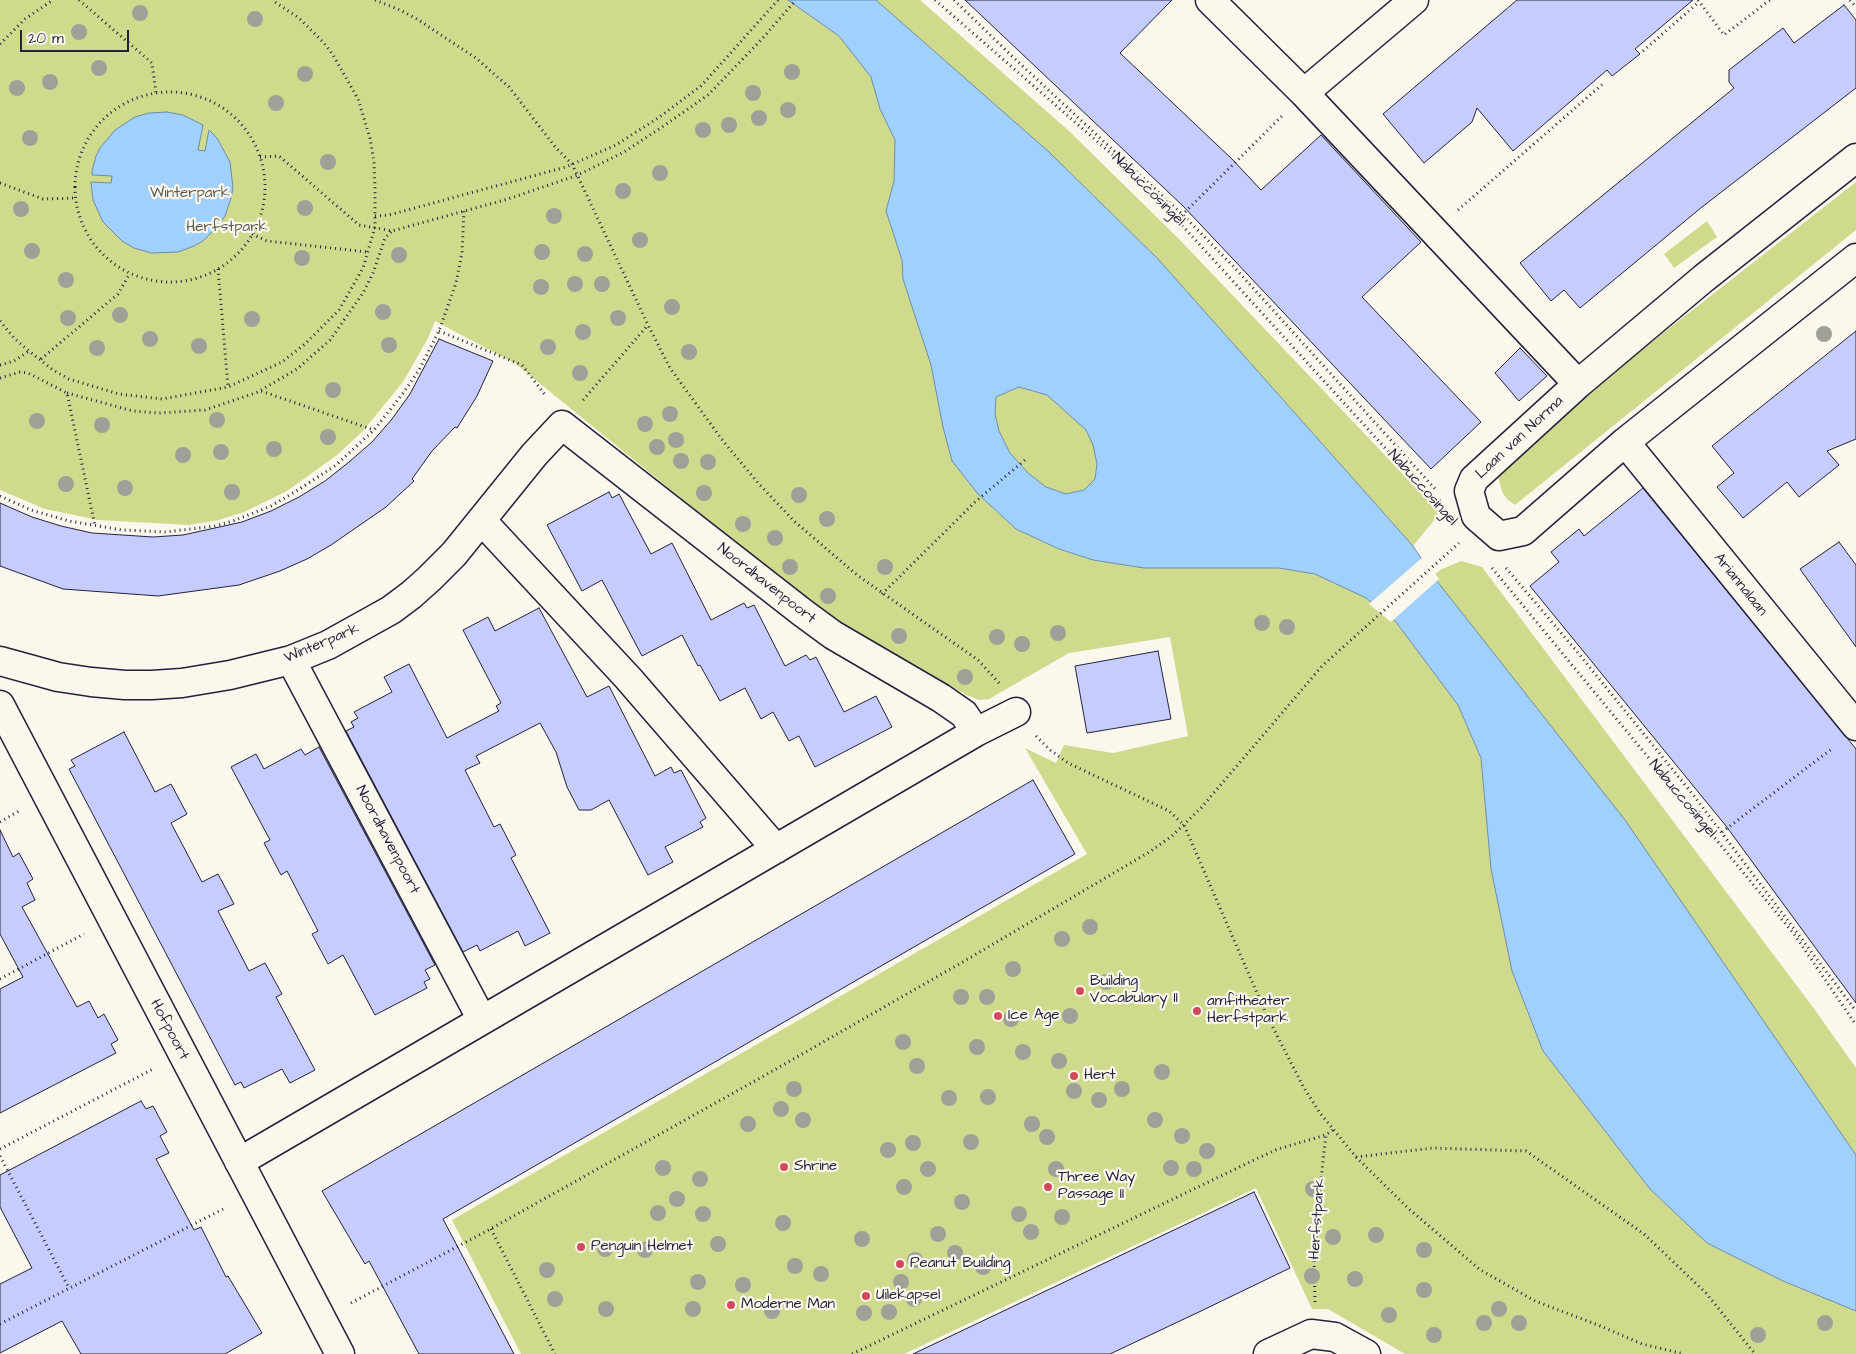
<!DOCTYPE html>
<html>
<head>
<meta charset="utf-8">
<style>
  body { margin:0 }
  #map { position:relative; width:1856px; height:1354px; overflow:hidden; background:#fbf7ec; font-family:"Architects Daughter",sans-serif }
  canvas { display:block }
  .scale { position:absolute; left:20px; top:30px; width:109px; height:22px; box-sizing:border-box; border:2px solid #22223b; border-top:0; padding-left:6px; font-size:15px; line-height:18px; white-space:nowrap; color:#22223b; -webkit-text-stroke:4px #fbf7ec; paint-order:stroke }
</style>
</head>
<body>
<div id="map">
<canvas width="1856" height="1354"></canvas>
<div class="scale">20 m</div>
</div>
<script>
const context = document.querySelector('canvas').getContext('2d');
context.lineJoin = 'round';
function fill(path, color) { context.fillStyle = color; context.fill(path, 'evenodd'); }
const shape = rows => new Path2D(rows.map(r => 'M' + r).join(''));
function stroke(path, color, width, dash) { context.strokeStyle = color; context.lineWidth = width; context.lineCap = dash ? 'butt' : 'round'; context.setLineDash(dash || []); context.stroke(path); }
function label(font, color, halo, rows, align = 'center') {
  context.font = font + ' "Architects Daughter",sans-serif'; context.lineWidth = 4.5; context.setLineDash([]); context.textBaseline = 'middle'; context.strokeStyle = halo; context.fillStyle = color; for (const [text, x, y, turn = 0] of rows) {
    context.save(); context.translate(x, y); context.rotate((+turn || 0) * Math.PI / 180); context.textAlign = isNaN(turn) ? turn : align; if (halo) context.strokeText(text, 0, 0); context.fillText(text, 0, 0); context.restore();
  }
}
const green = shape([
  [0,0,788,0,839,36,871,76,880,109,895,140,894,181,886,211,902,260,903,279,931,365,943,427,952,461,978,494,1016,529,1059,549,1093,560,1144,568,1279,568,1316,574,1366,598,1396,622,1458,705,1481,758,1491,869,1512,971,1543,1051,1650,1189,1707,1243,1783,1281,1856,1311,1856,1354,1405,1354,1328,1309,1312,1309,1256,1188,904,1354,521,1354,452,1220,1087,854,1025,748,1056,763,1064,745,1113,753,1188,736,1170,637,1069,653,989,699,979,700,967,695,858,636,796,593,770,569,704,517,516,364,435,321,428,338,403,382,362,432,337,455,287,491,244,512,219,520,189,525,98,520,45,509,0,490],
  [876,0,920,0,1069,131,1179,239,1440,513,1413,546,1158,259,1049,152],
  [1856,182,1856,230,1515,505,1508,500,1503,494,1498,477,1501,460],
  [1707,221,1717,237,1674,268,1664,254],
  [1019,387,1047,395,1086,430,1094,445,1097,464,1095,479,1084,490,1066,494,1046,487,1028,473,1010,453,999,431,995,414,996,397],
  [1461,561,1482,567,1815,1010,1856,1068,1856,1155,1625,821,1433,576,1440,570]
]);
const water = shape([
  [788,0,876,0,1049,152,1158,259,1413,546,1433,576,1625,820,1856,1155,1856,1311,1783,1281,1707,1243,1650,1189,1543,1051,1512,971,1491,869,1481,758,1458,705,1396,622,1366,598,1315,574,1279,568,1144,568,1093,560,1059,549,1016,529,978,494,952,461,943,427,931,365,903,279,902,260,886,211,894,181,895,140,880,109,871,77,839,36,788,0],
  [1019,387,1047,395,1086,430,1093,445,1097,464,1095,479,1084,490,1066,494,1046,487,1028,473,1010,453,999,431,995,414,996,397,1019,387],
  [167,112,183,115,203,125,198,150,205,151,209,130,217,138,230,162,233,188,231,198,225,216,218,226,203,241,194,246,178,252,151,253,134,248,122,241,103,222,93,200,91,182,111,183,112,176,92,175,92,171,96,156,100,148,115,130,135,117,149,113,167,112]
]);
const pier = shape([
  [1423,557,1439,579,1391,622,1369,604]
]);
const building = shape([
  [965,0,1172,0,1120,53,1232,159,1261,190,1321,135,1421,242,1362,297,1481,422,1431,469,1183,206,965,0],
  [1517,0,1693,0,1635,49,1640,54,1612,76,1607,70,1513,151,1477,108,1472,122,1424,163,1383,114,1517,0],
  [1844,5,1856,20,1856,88,1702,207,1580,308,1564,290,1551,301,1520,263,1734,88,1729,82,1729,70,1783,28,1794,43,1844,5],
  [1856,331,1856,439,1827,451,1839,465,1799,497,1787,482,1743,518,1717,487,1734,473,1712,446,1856,331],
  [439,339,493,361,477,396,457,428,455,427,432,451,412,479,414,481,386,507,331,545,307,559,280,571,239,585,158,596,63,589,0,566,0,503,32,517,61,526,92,533,153,537,183,535,242,522,271,511,299,497,325,481,349,462,372,442,392,419,410,394,439,339],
  [1520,348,1547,376,1519,401,1495,373,1520,348],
  [1643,488,1856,749,1856,1003,1726,826,1530,586,1559,562,1551,552,1579,529,1584,536,1643,488],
  [609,492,612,498,619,494,651,554,672,543,711,620,744,603,747,608,754,605,785,666,806,655,810,660,816,657,844,712,876,696,892,727,815,767,799,736,789,741,773,712,761,719,745,688,720,701,700,665,698,666,682,635,642,656,602,580,582,591,547,525,609,492],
  [1839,542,1856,565,1856,647,1800,569,1839,542],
  [539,608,587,697,609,686,655,776,671,767,674,773,681,770,706,818,700,822,703,827,665,847,673,862,648,875,609,800,591,810,579,810,567,787,556,752,540,723,476,756,480,763,465,770,494,827,500,824,516,855,511,858,550,933,525,946,518,931,480,951,477,945,463,952,346,731,354,727,351,722,358,718,354,712,392,692,384,677,409,664,447,738,499,711,496,706,501,703,463,630,488,617,495,631,539,608],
  [1158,651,1171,719,1087,733,1075,666,1158,651],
  [124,732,155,792,171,784,187,814,171,823,202,882,218,874,234,904,218,911,249,971,265,963,282,994,276,997,315,1070,290,1083,282,1069,244,1088,241,1082,235,1085,69,769,75,766,71,760,124,732],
  [319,747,435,965,425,970,430,979,424,982,427,988,375,1015,343,955,328,964,312,934,318,931,287,871,281,875,264,843,270,840,231,767,256,754,264,769,301,749,305,755,319,747],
  [1033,780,1075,854,443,1219,514,1354,419,1354,369,1261,365,1264,322,1191,1033,780],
  [0,830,13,857,19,853,33,879,27,883,35,900,22,907,77,1007,89,1001,98,1018,104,1014,118,1040,111,1044,116,1053,0,1113,0,989,23,977,0,934,0,830],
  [141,1101,146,1109,153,1106,167,1132,160,1136,169,1153,156,1159,194,1230,201,1227,226,1277,228,1276,262,1333,225,1354,81,1354,62,1321,0,1353,0,1284,32,1268,0,1207,0,1175,141,1101],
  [1254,1192,1290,1268,1201,1311,1110,1354,913,1354,1254,1192]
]);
const path = shape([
  [79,0,152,63,156,93],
  [375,0,400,10,417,19,476,58,509,87,556,148,572,164,648,325,670,368,723,441,759,484,794,521,857,575,978,660,1000,684],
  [935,0,1138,177,1437,505],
  [954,0,1014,58,1183,215,1233,266,1437,491],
  [1698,0,1724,35,1770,0],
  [1850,0,1856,7],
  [0,44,25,19,53,0],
  [1643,51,1699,2],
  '75 187a95 95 0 1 1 190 0a95 95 0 1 1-190 0Z',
  [260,157,279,156,359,225,392,231,508,199,578,175,624,152,665,125,708,95,761,40,796,0],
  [0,183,43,199,76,198],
  [1458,210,1605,82],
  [375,216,389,215,566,167,616,145,658,118,702,85,778,0],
  [1178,219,1282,116],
  [252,234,267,241,368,252],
  [218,269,228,387],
  [0,321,15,339,29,351,53,370,69,379,119,394,162,399,228,387,282,362,305,344,339,310,363,268,375,227,375,188,374,162,370,138,358,99,333,55,324,43,299,18,272,0],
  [439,331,522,365,546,396],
  [41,359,118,294,130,273],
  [0,365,14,361,29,351],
  [0,378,20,372,28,373,67,393,95,526],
  [261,390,297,369,330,340,363,293,373,273,385,238,392,231],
  [67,393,133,411,159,413,205,410,261,391,374,430],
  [583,400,648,325],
  [0,496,31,510,69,521,122,530,166,532,215,526,233,521,271,506,298,490,336,465,374,430,404,392,419,370,439,331,456,283,462,253,464,210],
  [1492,568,1794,934,1856,1025],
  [1506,568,1579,654,1694,796,1856,1011],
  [882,594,975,502,1025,460],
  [1036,736,1050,750,1068,763,1169,811,1184,825,1267,1016,1304,1088,1320,1113,1356,1157,1409,1209,1479,1269,1535,1301,1598,1325,1642,1344,1684,1354],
  [0,822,19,811],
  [1722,832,1833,748],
  [0,979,84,934],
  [0,1149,155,1068],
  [0,1156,69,1288],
  [1356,1157,1433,1148,1526,1151,1644,1234,1706,1293,1755,1354],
  [491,1229,555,1354],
  [1315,1302,1314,1259,1323,1160,1326,1135,1333,1130],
  [351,1303,485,1232,769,1073,961,963,1151,851,1172,836,1201,808,1322,666,1459,543],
  [0,1324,225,1208],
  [852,1354,1254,1160,1278,1149,1326,1135]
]);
const minor = shape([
  [1210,0,1304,93,1578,384],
  [1304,93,1414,0],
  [1856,158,1704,278,1578,384,1474,479,1469,491,1476,516,1499,536,1523,531,1625,442,1856,258],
  [1625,442,1856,726],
  [482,521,628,678,776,849],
  [291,660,482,1020],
  [0,661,58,677,91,682,125,685,152,685,182,683,230,675,291,660,328,645,391,610,411,595,429,579,454,554,534,455,562,425,803,613,833,635,941,698,964,714,976,732],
  [0,705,340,1354],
  [239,1162,976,732,1016,712],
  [1268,1354,1311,1334,1335,1337,1366,1354]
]);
const trees = [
  [140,13],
  [255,19],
  [79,32],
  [99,68],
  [792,72],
  [305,74],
  [50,82],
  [17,88],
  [753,93],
  [276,103],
  [788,110],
  [759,118],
  [729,125],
  [703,130],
  [30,138],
  [328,162],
  [660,173],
  [623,191],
  [305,208],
  [21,209],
  [554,216],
  [640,240],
  [32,251],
  [542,252],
  [585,254],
  [399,255],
  [302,258],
  [66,280],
  [575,284],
  [602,284],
  [541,287],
  [672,307],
  [383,312],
  [120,315],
  [68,318],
  [618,318],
  [252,319],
  [583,332],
  [1824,334],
  [150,339],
  [389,345],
  [199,346],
  [548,347],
  [97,348],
  [689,352],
  [580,373],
  [333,390],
  [670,414],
  [217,420],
  [37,421],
  [645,424],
  [102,425],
  [328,437],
  [676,440],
  [657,447],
  [274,449],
  [221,452],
  [183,455],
  [681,461],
  [708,462],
  [66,484],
  [125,488],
  [232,492],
  [704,493],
  [799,495],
  [827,519],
  [743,524],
  [775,538],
  [790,567],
  [885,567],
  [828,596],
  [1262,623],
  [1287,627],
  [1058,633],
  [899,636],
  [997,637],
  [1022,644],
  [965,677],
  [1090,927],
  [1062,939],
  [1013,969],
  [1106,982],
  [961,997],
  [987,997],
  [1070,1016],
  [1011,1019],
  [903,1042],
  [977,1047],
  [1023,1052],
  [1059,1061],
  [917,1066],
  [1162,1072],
  [794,1089],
  [1122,1089],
  [1074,1091],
  [988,1097],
  [949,1098],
  [1099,1100],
  [781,1109],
  [803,1120],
  [1155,1120],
  [748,1124],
  [1032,1124],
  [1182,1136],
  [1047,1137],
  [971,1142],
  [913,1143],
  [888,1150],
  [1207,1151],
  [663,1168],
  [1171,1168],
  [928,1169],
  [1056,1169],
  [1194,1169],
  [700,1179],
  [904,1187],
  [1313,1189],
  [677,1199],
  [962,1202],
  [658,1213],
  [703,1214],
  [1019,1214],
  [1062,1217],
  [783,1223],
  [1031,1232],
  [938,1234],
  [1376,1235],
  [1333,1237],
  [862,1239],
  [718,1244],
  [605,1249],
  [645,1250],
  [1424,1250],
  [955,1253],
  [915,1260],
  [795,1266],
  [983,1267],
  [547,1270],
  [821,1274],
  [1312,1276],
  [1355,1279],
  [698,1282],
  [901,1282],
  [743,1285],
  [1424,1290],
  [555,1299],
  [914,1299],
  [606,1309],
  [693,1309],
  [1499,1309],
  [772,1311],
  [889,1312],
  [864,1313],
  [1389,1315],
  [1484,1323],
  [1519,1323],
  [1825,1323],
  [1434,1335],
  [1758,1335]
];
const markers = [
  [1080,991,5,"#d1495b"],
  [1197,1011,5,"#d1495b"],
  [998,1016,5,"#d1495b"],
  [1074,1076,5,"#d1495b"],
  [784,1167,5,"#d1495b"],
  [1048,1187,5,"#d1495b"],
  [581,1247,5,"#d1495b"],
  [900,1264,5,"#d1495b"],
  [866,1296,5,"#d1495b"],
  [731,1305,5,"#d1495b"]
];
const streetNames = [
  ["Nabuccosingel",1148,190,45],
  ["Laan van Norma",1520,438,-43],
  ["Nabuccosingel",1422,488,48],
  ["Noordhavenpoort",766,584,38],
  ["Ariannalaan",1740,585,51],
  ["Winterpark",322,644,-23],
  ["Nabuccosingel",1682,799,50],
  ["Noordhavenpoort",387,840,62],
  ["Hofpoort",169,1030,62],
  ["Herfstpark",1318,1219,-86]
];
const parkNames = [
  ["Winterpark",190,194],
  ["Herfstpark",227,228]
];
const poiNames = [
  ["Building",1090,982],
  ["Vocabulary II",1090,999],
  ["amfitheater",1207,1002],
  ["Herfstpark",1207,1019],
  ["Ice Age",1008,1016],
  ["Hert",1084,1076],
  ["Shrine",794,1167],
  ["Three Way",1058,1178],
  ["Passage II",1058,1195],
  ["Penguin Helmet",591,1247],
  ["Peanut Building",910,1264],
  ["Uilekapsel",876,1296],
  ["Moderne Man",741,1305]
];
fill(green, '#cfda8d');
fill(water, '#9fd1fc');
stroke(water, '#6d8baf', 1);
fill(pier, '#fbf7ec');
fill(building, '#c7ccfe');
stroke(building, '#22223b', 1);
stroke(minor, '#22223b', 31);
stroke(path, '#22223b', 3, [1, 4]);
stroke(minor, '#fbf7ec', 28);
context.fillStyle = '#a0a098';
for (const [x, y] of trees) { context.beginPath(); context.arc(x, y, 8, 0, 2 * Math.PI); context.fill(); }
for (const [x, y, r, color] of markers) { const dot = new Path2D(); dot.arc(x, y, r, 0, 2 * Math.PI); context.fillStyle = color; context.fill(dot); stroke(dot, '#fbf7ec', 2); }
label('15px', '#22223b', '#fbf7ec', streetNames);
label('15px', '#565954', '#fbf7ec', parkNames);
label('15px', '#22223b', '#fbf7ec', poiNames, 'left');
</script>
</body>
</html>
